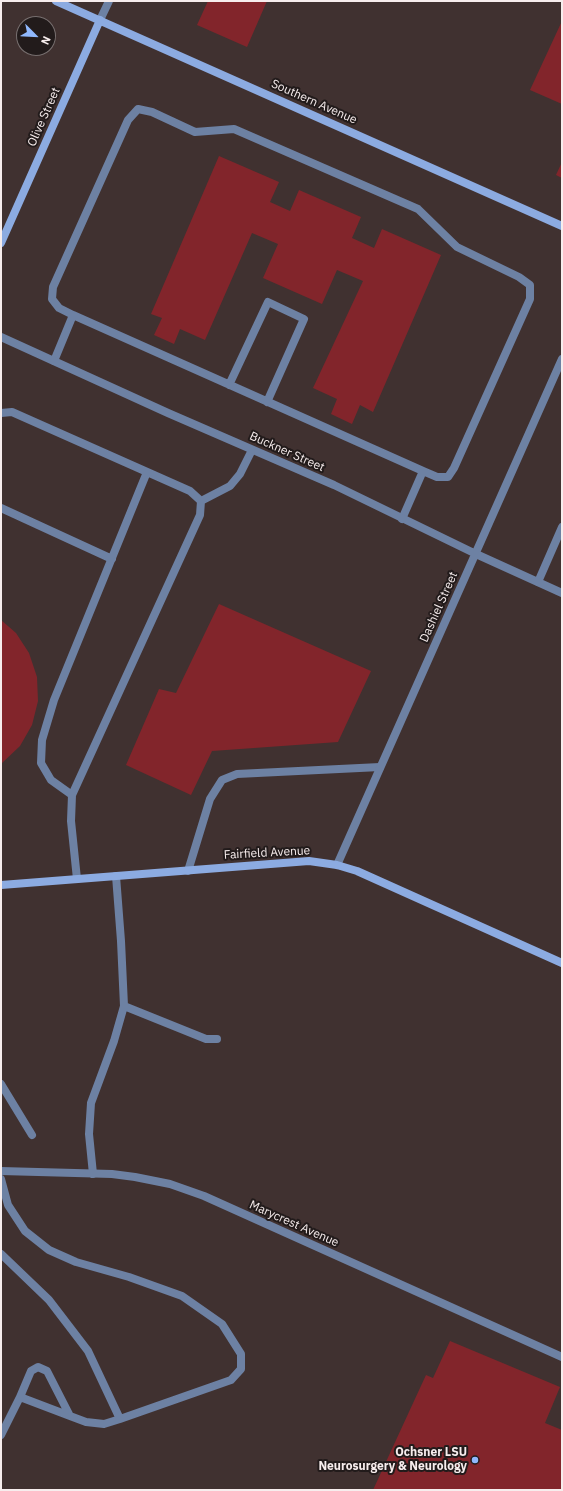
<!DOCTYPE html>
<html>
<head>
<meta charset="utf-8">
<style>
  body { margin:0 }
  #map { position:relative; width:563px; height:1491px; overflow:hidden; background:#403130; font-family:"IBM Plex Sans",sans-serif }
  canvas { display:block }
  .frame { position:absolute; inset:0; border:2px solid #f7eded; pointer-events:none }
  .north { position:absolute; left:16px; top:16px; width:40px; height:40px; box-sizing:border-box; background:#221b1b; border:1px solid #776f6f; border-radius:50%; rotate:114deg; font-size:11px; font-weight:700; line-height:16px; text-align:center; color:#f7eded }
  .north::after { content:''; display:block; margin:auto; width:14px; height:18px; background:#90b8fd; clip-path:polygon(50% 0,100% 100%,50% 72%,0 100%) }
</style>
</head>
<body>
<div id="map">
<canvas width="563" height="1491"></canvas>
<div class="frame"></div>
<div class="north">N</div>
</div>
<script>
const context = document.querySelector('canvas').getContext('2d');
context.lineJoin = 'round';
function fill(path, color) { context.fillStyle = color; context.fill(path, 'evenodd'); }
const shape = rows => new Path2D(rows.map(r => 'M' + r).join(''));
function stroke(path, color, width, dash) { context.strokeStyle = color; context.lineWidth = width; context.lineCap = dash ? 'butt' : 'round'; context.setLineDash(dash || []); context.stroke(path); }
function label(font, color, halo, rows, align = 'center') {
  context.font = font + ' "IBM Plex Sans",sans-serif'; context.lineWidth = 4; context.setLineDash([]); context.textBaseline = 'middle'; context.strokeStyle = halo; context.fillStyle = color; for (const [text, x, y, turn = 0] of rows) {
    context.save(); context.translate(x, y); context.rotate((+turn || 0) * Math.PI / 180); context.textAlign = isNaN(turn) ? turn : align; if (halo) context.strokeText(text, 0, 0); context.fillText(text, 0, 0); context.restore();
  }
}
const building = shape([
  [208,1,267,1,247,47,197,25],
  [562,21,562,104,530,90],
  [219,156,279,182,270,202,290,211,299,190,361,217,352,238,374,248,382,229,441,255,373,412,360,405,352,424,331,414,337,399,313,388,363,281,337,270,322,304,263,278,278,244,252,233,205,340,180,329,174,344,154,335,162,318,151,314],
  [562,162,562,178,556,175],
  [219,604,371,671,338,742,212,751,191,795,126,765,159,689,176,693],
  [1,620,16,633,29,653,37,677,38,701,32,725,20,746,1,764],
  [450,1341,560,1387,545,1423,562,1430,562,1490,373,1490,426,1375,433,1378]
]);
const lane = shape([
  [73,315,59,308,52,299,53,287,128,120,138,109,152,112,195,132,234,129,418,209,457,247,519,277,530,285,530,299,454,468,448,477,437,477,423,471],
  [54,361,73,315,423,471,402,519],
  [229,385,268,302,304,319,267,402],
  [1,413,12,412,190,491,201,501,200,515,72,795,71,821,77,879],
  [201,501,230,486,240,474,252,450],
  [1,508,112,559],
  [538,582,562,527],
  [72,795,51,780,41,763,42,740,54,700,147,472],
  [188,871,210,799,222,780,237,774,380,767],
  [124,1006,206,1039,217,1039],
  [1,1084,32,1135],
  [93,1174,89,1134,91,1103,114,1041,124,1006,121,941,116,876],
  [1,1179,8,1205,25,1231,49,1250,76,1262,129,1277,182,1296,222,1324,241,1354,241,1369,231,1380,120,1419,104,1424,86,1422,70,1416],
  [1,1254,49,1300,88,1351,120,1419],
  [1,1435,20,1397,31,1371,38,1367,47,1371,70,1416,20,1397]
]);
const street = shape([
  [100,20,109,1],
  [1,337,168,413,334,485,476,554,562,593],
  [337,865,562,359],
  [1,1171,112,1174,135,1177,170,1184,204,1196,562,1357]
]);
const secondary = shape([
  [56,1,562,226],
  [1,243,100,20],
  [1,885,309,861,337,865,357,871,562,963]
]);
const markers = [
  [475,1460,4,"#90b8fd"]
];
const streetNames = [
  ["Southern Avenue",314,102,24],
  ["Olive Street",44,117,-66],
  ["Buckner Street",287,452,24],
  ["Dashiel Street",439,607,-66],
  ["Fairfield Avenue",267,853,-3],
  ["Marycrest Avenue",294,1224,24]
];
const poiNames = [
  ["Ochsner LSU",467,1453],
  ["Neurosurgery & Neurology",467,1467]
];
fill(building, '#82252b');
stroke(lane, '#6d81a3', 8);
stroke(street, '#6d81a3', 8);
stroke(secondary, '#8cabe1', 8);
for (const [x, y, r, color] of markers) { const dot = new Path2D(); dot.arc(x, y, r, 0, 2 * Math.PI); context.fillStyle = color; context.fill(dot); stroke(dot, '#221b1b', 1.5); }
label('12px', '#f7eded', '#221b1b', streetNames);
label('bold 12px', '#f7eded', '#221b1b', poiNames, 'right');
</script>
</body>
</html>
